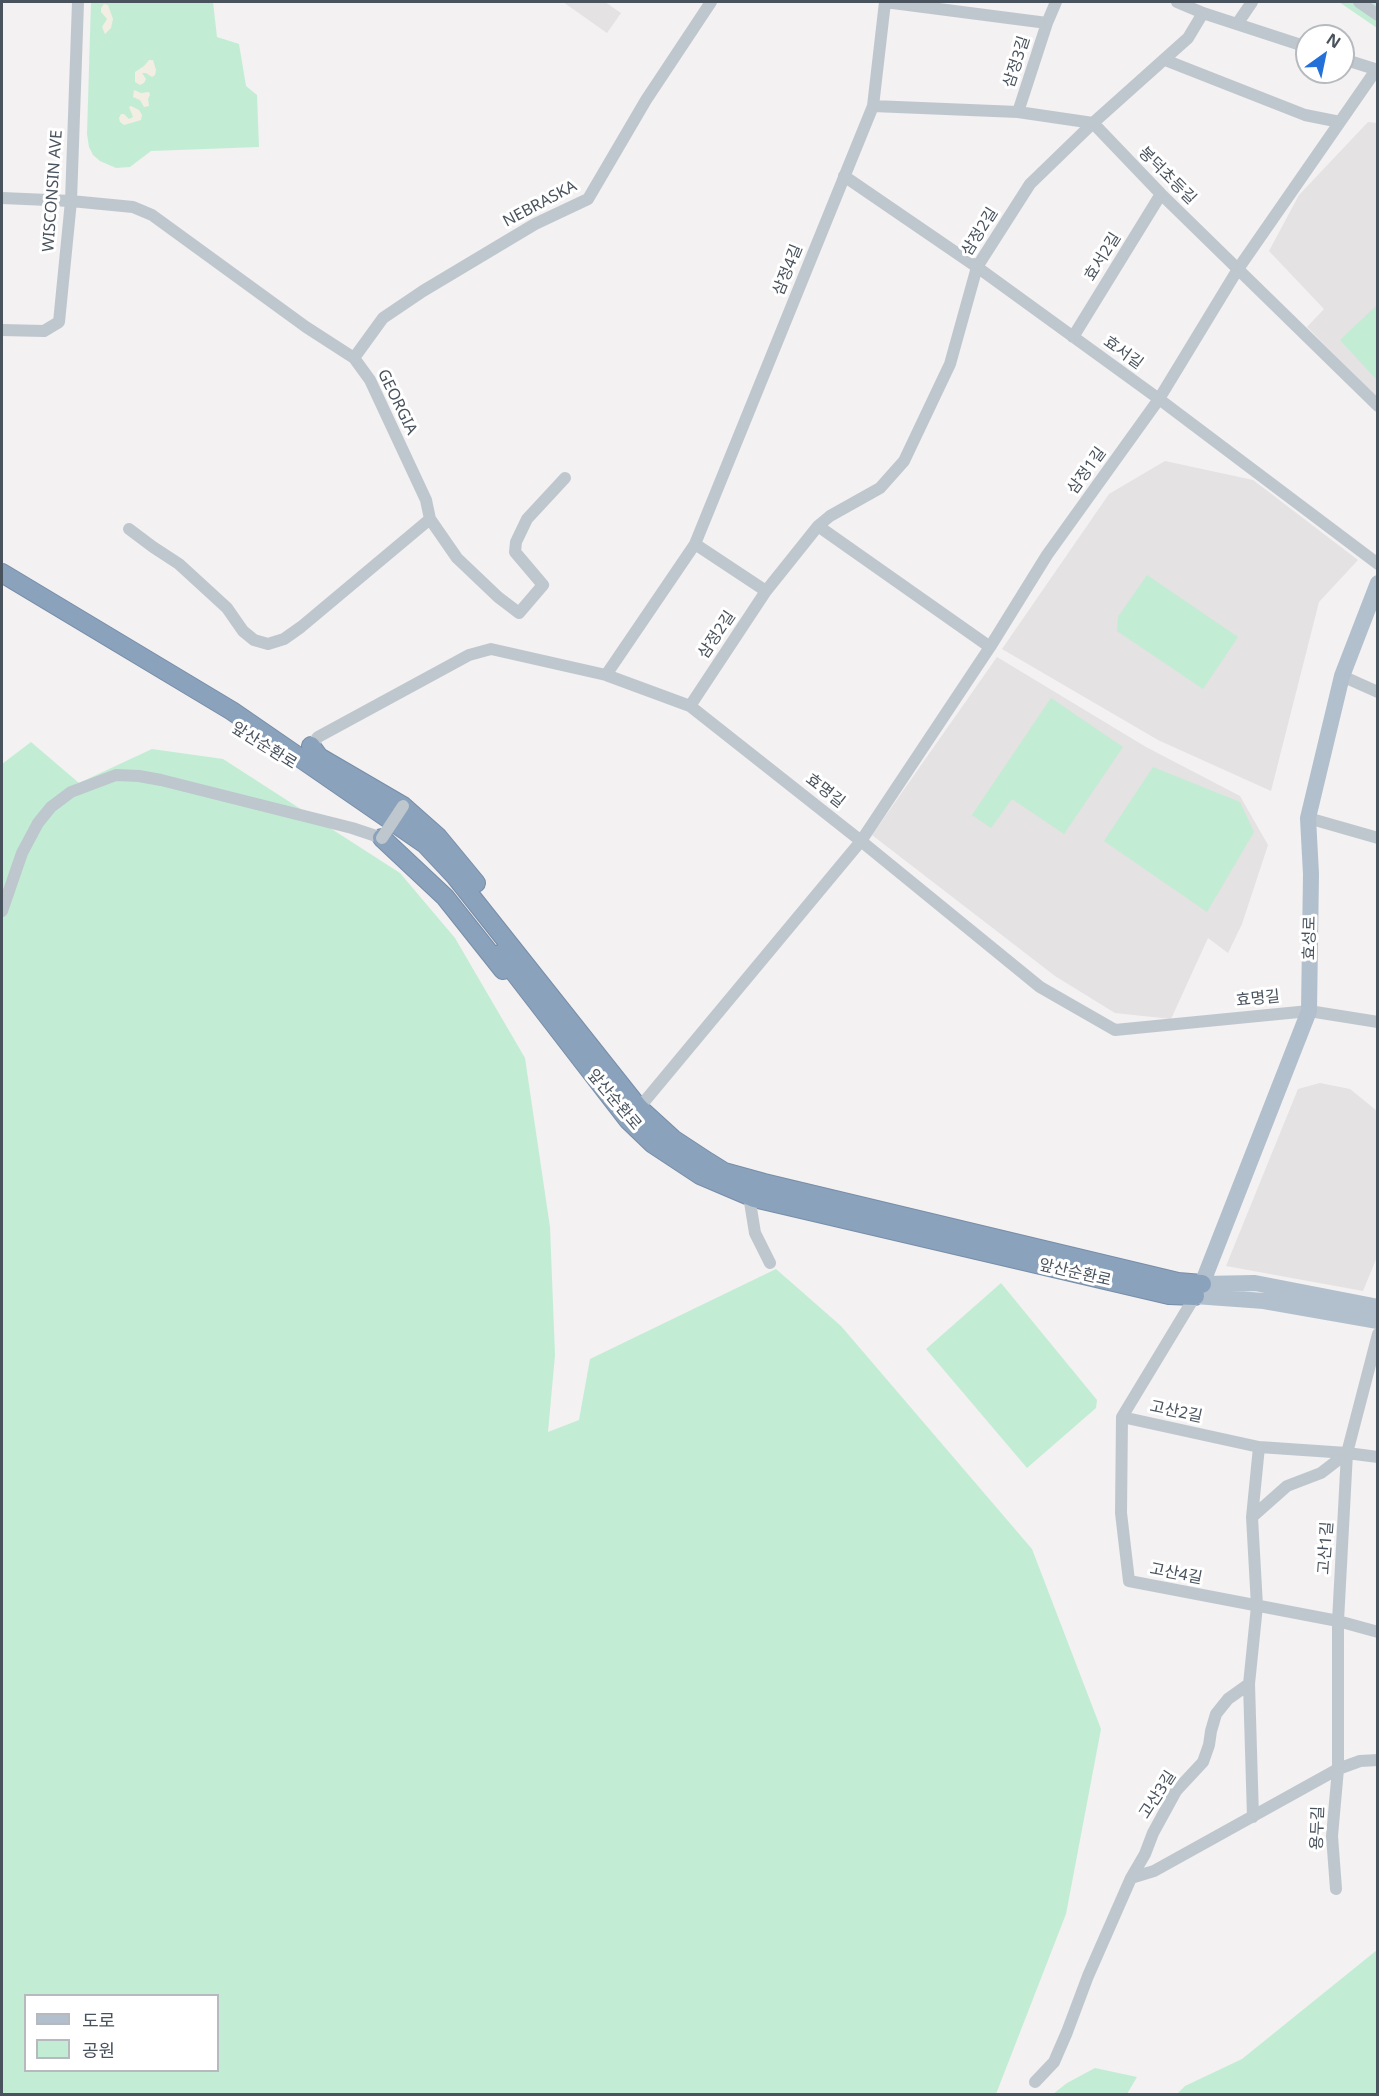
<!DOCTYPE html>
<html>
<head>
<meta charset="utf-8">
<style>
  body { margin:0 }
  #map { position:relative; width:1379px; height:2096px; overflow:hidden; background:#f3f1f1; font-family:"Noto Sans","Noto Sans KR",sans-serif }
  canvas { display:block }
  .frame { position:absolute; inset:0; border:3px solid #49535d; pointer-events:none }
  .legend { position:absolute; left:24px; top:1994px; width:195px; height:78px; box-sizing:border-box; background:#fff; border:2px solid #b6babe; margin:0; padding:8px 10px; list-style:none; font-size:18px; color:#49535d }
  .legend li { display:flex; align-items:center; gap:12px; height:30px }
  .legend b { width:30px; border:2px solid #b6babe }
  .north { position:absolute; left:1295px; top:24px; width:60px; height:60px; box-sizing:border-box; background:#fff; border:2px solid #b6babe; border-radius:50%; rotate:33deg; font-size:16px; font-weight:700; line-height:24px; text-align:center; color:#49535d }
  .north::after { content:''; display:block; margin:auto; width:21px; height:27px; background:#2470d9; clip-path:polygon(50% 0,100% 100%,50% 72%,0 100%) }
</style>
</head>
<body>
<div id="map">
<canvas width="1379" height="2096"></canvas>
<div class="frame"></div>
<ul class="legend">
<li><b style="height:8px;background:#b2bfcd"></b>도로</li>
<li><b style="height:16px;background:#c2edd4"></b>공원</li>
</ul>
<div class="north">N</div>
</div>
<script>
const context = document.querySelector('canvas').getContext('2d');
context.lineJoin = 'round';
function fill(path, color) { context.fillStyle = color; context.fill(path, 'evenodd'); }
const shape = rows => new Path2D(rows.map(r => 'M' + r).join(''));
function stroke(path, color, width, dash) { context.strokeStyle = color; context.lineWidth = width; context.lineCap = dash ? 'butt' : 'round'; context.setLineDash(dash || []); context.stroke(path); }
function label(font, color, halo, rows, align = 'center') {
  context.font = font + ' "Noto Sans","Noto Sans KR",sans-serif'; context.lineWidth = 6; context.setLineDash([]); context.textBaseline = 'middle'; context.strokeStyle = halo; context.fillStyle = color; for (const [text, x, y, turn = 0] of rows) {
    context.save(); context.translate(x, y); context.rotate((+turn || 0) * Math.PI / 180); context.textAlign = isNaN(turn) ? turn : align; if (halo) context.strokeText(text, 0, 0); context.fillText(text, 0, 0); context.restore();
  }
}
const education = shape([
  [563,2,605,2,621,13,607,33],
  [1368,122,1377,123,1377,398,1307,327,1324,309,1269,251,1299,195],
  [1165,461,1253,480,1358,560,1319,602,1271,791,1158,740,1002,649,1109,494],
  [997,657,1146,747,1240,796,1268,845,1242,924,1228,953,1208,938,1171,1019,1115,1013,1055,976,872,835],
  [1320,1083,1350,1089,1377,1111,1377,1257,1363,1291,1226,1266,1298,1089]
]);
const green = shape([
  [91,2,213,2,217,37,239,44,246,86,257,95,259,147,151,151,130,167,116,168,100,161,93,155,89,147,87,134],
  [1339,2,1377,2,1377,28],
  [1377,305,1377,380,1340,340],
  [1147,575,1238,637,1203,689,1117,631,1118,617],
  [1051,698,1123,747,1064,834,1012,799,991,828,972,815],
  [31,742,79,783,152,749,223,759,400,873,455,938,525,1058,550,1227,555,1355,548,1432,579,1420,590,1359,776,1269,841,1326,1032,1549,1101,1729,1066,1914,996,2094,2,2094,2,764],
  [26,1996,218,1996,218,2070,26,2070],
  [1153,767,1240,802,1254,832,1207,912,1104,841],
  [1001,1283,1097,1400,1096,1408,1027,1468,926,1349],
  [1377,1950,1377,2094,1177,2094,1185,2086,1242,2059],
  [1095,2068,1137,2077,1127,2094,1053,2094,1067,2083]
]);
const sand = shape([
  [104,4,108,5,113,19,111,28,105,34,102,27,107,19,101,12,101,8],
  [149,60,153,60,156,70,155,75,152,77,146,73,142,73,146,79,144,83,140,85,135,82,135,72,144,66],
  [134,90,141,93,149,92,150,95,148,99,149,106,144,107,140,100,133,97],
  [131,106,139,110,142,115,141,120,124,125,120,122,119,118,121,114,124,114,129,119,133,117,129,107]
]);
const minor = shape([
  [1177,2,1203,13,1307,47],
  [1359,2,1378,15],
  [1237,24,1252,2],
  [1343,59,1378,70],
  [1165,60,1305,115,1340,122],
  [873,106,1018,112,1093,123,1161,194,1378,406],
  [1018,112,1047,23,1056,2],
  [844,176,977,267,1159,399,1378,564],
  [2,198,71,201,133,207,152,215,306,327,354,358,370,380,426,500,430,519,457,558,498,597,519,613,543,585,515,552,516,542,527,519,565,478],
  [2,330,44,331,59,322,71,201,78,2],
  [1073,337,1161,194],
  [354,358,383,318,423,291,535,224,588,199,646,100,711,2],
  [818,526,990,647],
  [129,529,153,547,179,564,227,608,243,631,254,640,268,644,284,639,301,627,430,519],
  [695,544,766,591],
  [606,675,695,544,873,106,885,2,1047,23],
  [1342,676,1378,692],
  [690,706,766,591,818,526,830,516,880,488,904,461,950,364,977,267,1030,184,1093,123,1188,38,1203,13],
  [311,746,318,737,469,655,491,649,606,675,690,706,861,841,1040,987,1115,1030,1309,1011,1378,1022],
  [1308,818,1378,838],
  [2,911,22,853,38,823,51,807,71,792,116,775,139,776,161,780,352,828,382,838],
  [639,1108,861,841,990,647,1047,555,1159,399,1238,269,1376,70],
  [749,1196,755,1233,770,1263],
  [1122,1417,1121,1513,1129,1581,1338,1621,1378,1632],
  [1122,1417,1259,1447,1347,1453,1378,1457],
  [1122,1417,1197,1293],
  [1252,1517,1287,1486,1321,1473,1347,1453],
  [1253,1817,1249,1684,1257,1606,1252,1517,1259,1447],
  [1131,1878,1154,1871,1338,1769,1360,1761,1378,1760],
  [1336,1889,1332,1836,1338,1769,1338,1621,1347,1453,1378,1334],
  [1035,2082,1054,2062,1067,2032,1088,1976,1131,1878,1145,1854,1153,1833,1176,1791,1203,1762,1209,1745,1211,1731,1216,1714,1228,1699,1249,1684]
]);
const major = shape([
  [1378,583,1342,676,1308,818,1311,874,1309,1011,1202,1284,1255,1283,1378,1307],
  [1195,1296,1264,1301,1378,1321]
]);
const highway = shape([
  [2,573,232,711,425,844,455,876,639,1108,673,1139,708,1162,724,1172,764,1183,1178,1282,1202,1284],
  [311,746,319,757,403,806,438,837,476,883],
  [382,838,445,897,503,970],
  [500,954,628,1120,653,1144,700,1175,754,1198,1169,1295,1195,1296]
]);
const minorBridge = shape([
  [382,838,403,806]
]);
const streetNames = [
  ["삼정3길",1017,62,-72],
  ["봉덕초등길",1167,176,45],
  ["WISCONSIN AVE",53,191,-86],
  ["NEBRASKA",540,204,-28],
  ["삼정2길",980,232,-58],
  ["효서2길",1103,257,-58],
  ["삼정4길",788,270,-68],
  ["효서길",1123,353,36],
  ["GEORGIA",397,402,64],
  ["삼정1길",1087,471,-54],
  ["삼정2길",717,635,-56],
  ["앞산순환로",264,746,32],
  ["효명길",825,791,38],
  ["효성로",1310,938,-89],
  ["효명길",1258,999,-6],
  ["앞산순환로",614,1100,50],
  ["앞산순환로",1075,1273,13],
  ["고산2길",1176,1412,12],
  ["고산1길",1326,1548,-86],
  ["고산4길",1176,1574,11],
  ["고산3길",1158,1795,-57],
  ["용두길",1318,1828,-88]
];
fill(education, '#e4e2e2');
fill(green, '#c2edd4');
fill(sand, '#f3eee3');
stroke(highway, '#778da8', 20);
stroke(minor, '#bfc7ce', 12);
stroke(major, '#b2bfcd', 16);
stroke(highway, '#8ba2bc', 18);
stroke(minorBridge, '#bfc7ce', 12);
label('16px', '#49535d', '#fff', streetNames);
</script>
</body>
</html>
